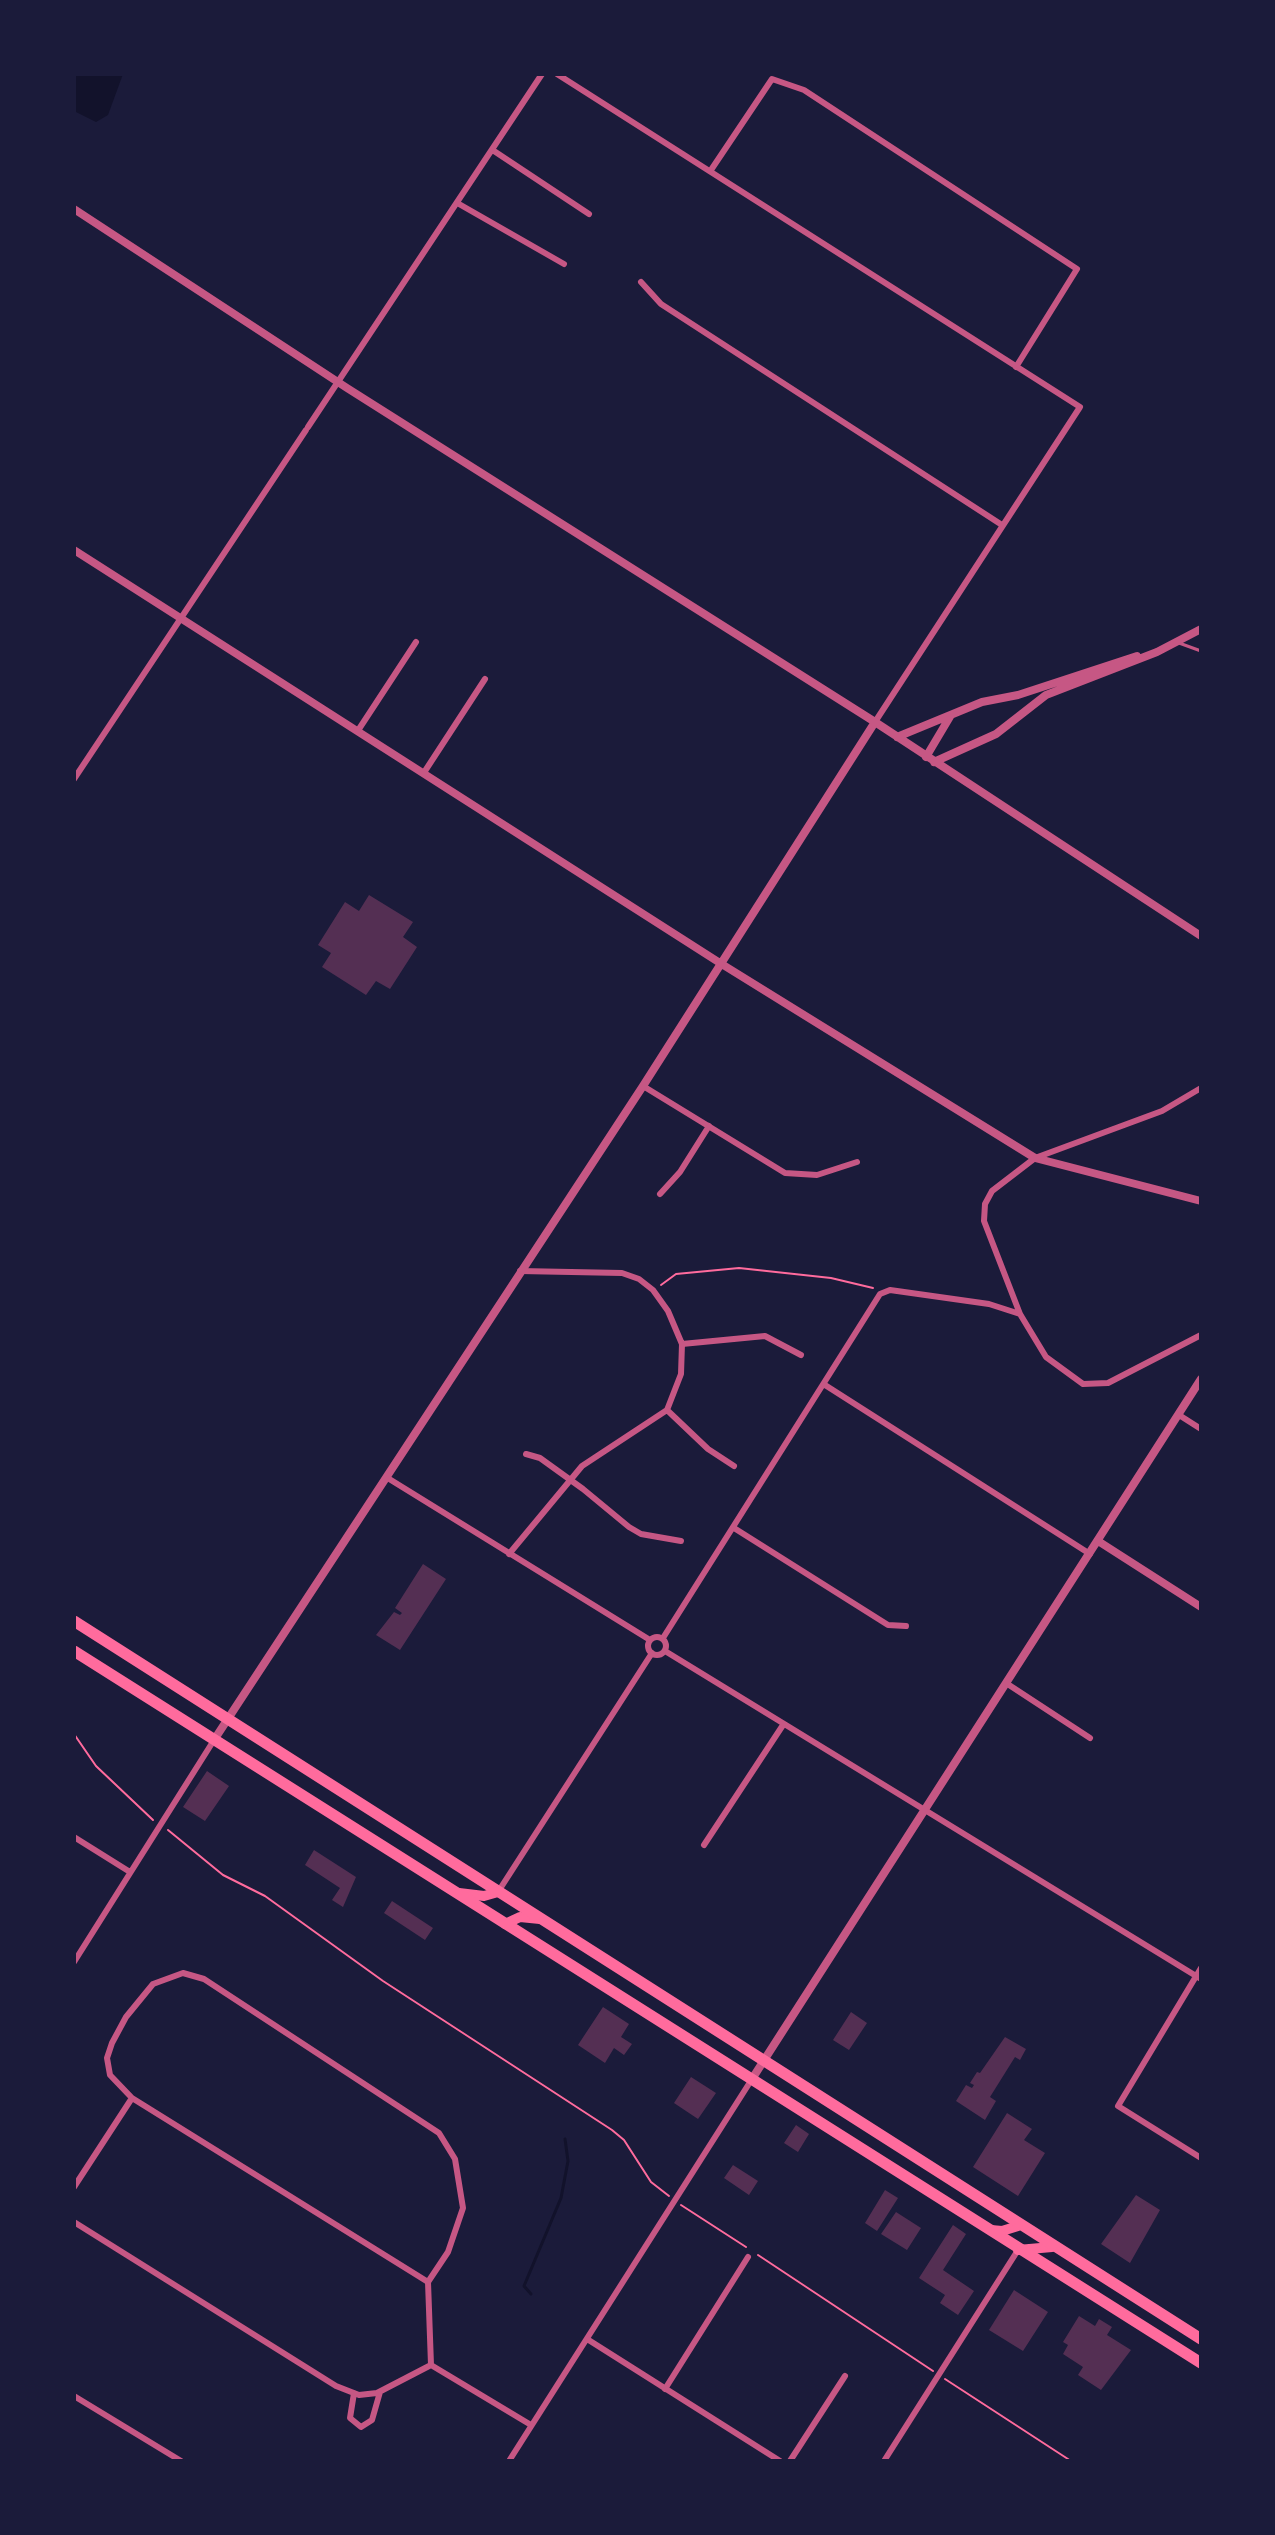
<!DOCTYPE html>
<html>
<head>
<meta charset="utf-8">
<style>
  body { margin:0 }
  #map { position:relative; width:1275px; height:2535px; overflow:hidden; background:#1b1b3a; font-family:Inter,sans-serif }
  canvas { display:block }
  .frame { position:absolute; inset:0; border:76px solid #1b1b3a; pointer-events:none }
</style>
</head>
<body>
<div id="map">
<canvas width="1275" height="2535"></canvas>
<div class="frame"></div>
</div>
<script>
const context = document.querySelector('canvas').getContext('2d');
context.lineJoin = 'round';
function fill(path, color) { context.fillStyle = color; context.fill(path, 'evenodd'); }
const shape = rows => new Path2D(rows.map(r => 'M' + r).join(''));
function stroke(path, color, width, dash) { context.strokeStyle = color; context.lineWidth = width; context.lineCap = dash ? 'butt' : 'round'; context.setLineDash(dash || []); context.stroke(path); }
const water = shape([
  [74,74,123,74,108,115,96,122,74,111]
]);
const stream = shape([
  [531,2294,524,2286,561,2198,568,2161,565,2139]
]);
const building = shape([
  [369,895,413,922,403,937,417,947,390,989,376,981,366,995,322,967,331,953,318,945,345,902,359,911],
  [423,1564,446,1579,400,1650,376,1635,394,1612,400,1615,402,1613,395,1608],
  [207,1771,229,1786,205,1821,183,1807],
  [314,1850,356,1877,343,1907,332,1900,340,1888,305,1865],
  [392,1901,433,1928,425,1940,384,1913],
  [603,2007,629,2024,621,2037,632,2044,624,2055,614,2048,605,2063,578,2045],
  [851,2012,867,2023,849,2050,833,2040],
  [1005,2037,1026,2049,1020,2060,1015,2057,990,2097,996,2101,985,2120,956,2101,966,2085,972,2088,974,2085,970,2083,977,2072,980,2073],
  [691,2077,716,2093,698,2119,674,2103],
  [1007,2113,1032,2129,1024,2140,1045,2153,1018,2196,973,2167],
  [796,2125,809,2134,798,2152,784,2143],
  [733,2165,758,2181,749,2195,724,2178],
  [885,2190,898,2198,877,2231,865,2223],
  [1136,2195,1160,2210,1130,2263,1101,2244],
  [896,2212,921,2228,907,2250,881,2234],
  [953,2225,966,2234,943,2270,974,2291,958,2315,940,2303,945,2295,919,2278],
  [1014,2290,1048,2312,1023,2351,989,2330],
  [1079,2316,1095,2326,1099,2319,1112,2327,1107,2335,1131,2350,1101,2390,1078,2375,1083,2367,1063,2354,1068,2345,1063,2342]
]);
const path = shape([
  [661,1285,676,1274,739,1268,831,1278,873,1288],
  [74,1734,96,1766,153,1820],
  [168,1830,223,1875,265,1896,383,1981,612,2130,624,2140,651,2182,669,2196],
  [681,2205,746,2247],
  [758,2255,933,2371],
  [945,2379,1071,2461]
]);
const service = shape([
  [1179,643,1201,651]
]);
const minor = shape([
  [557,74,1080,407,875,722],
  [494,151,589,214],
  [711,170,772,79,804,90,1077,269,1016,367],
  [459,204,564,264],
  [641,282,661,304,1002,525],
  [308,427,542,74],
  [359,729,416,642],
  [425,771,485,679],
  [74,779,306,430],
  [643,1086,785,1173,817,1175,857,1162],
  [1201,1088,1162,1111,1035,1158,992,1191,985,1204,984,1221,1020,1314,1046,1357,1083,1384,1108,1383,1201,1335],
  [660,1194,680,1172,709,1126],
  [520,1271,622,1273,639,1279,653,1290,668,1311,682,1344],
  [825,1385,1090,1554],
  [667,1410,708,1449,734,1466],
  [1179,1415,1201,1429],
  [526,1454,540,1458,583,1489,629,1527,641,1534,681,1541],
  [386,1477,650,1640],
  [734,1528,888,1625,906,1626],
  [509,1554,582,1466,667,1410,681,1374,682,1344,765,1336,801,1355],
  '648 1646a9 9 0 1 1 18 0a9 9 0 1 1-18 0Z',
  [663,1638,880,1294,890,1290,989,1304,1020,1314],
  [665,1651,1201,1979],
  [1006,1683,1090,1738],
  [74,1837,130,1872],
  [704,1845,783,1725],
  [498,1892,652,1653],
  [74,1962,214,1740],
  [1201,1968,1118,2106,1201,2158],
  [132,2098,428,2282,431,2365,531,2425],
  [74,2187,132,2098,110,2075,107,2058,112,2043,126,2017,153,1984,183,1973,204,1979,439,2133,455,2159,463,2208,448,2252,428,2282],
  [74,2222,336,2386,359,2395,377,2393,431,2365],
  [587,2339,780,2461],
  [665,2389,748,2257],
  [354,2393,350,2418,361,2427,372,2420,380,2392],
  [74,2396,181,2461],
  [509,2461,752,2079],
  [790,2461,845,2376],
  [884,2461,1018,2250]
]);
const tertiary = shape([
  [74,209,347,388,875,722,1201,936],
  [74,550,720,963,1035,1158,1201,1201],
  [897,737,982,702,1018,695,1137,656],
  [926,757,951,715],
  [934,762,996,734,1046,695,1157,652,1201,629],
  [1098,1541,1201,1607],
  [214,1740,643,1086,875,722],
  [752,2079,1201,1379]
]);
const primary = shape([
  [459,1893,484,1896,498,1892],
  [505,1924,520,1917,540,1919],
  [991,2230,1002,2231,1018,2226],
  [1018,2250,1052,2247]
]);
const trunk = shape([
  [74,1621,1201,2339],
  [74,1651,1201,2363]
]);
fill(water, '#12122b');
stroke(stream, '#12122b', 3);
fill(building, '#542f53');
stroke(path, '#ff6b9d', 2);
stroke(service, '#c65784', 3);
stroke(minor, '#c65784', 6);
stroke(tertiary, '#c65784', 8);
stroke(primary, '#ff6b9d', 10);
stroke(trunk, '#ff6b9d', 11);
</script>
</body>
</html>
